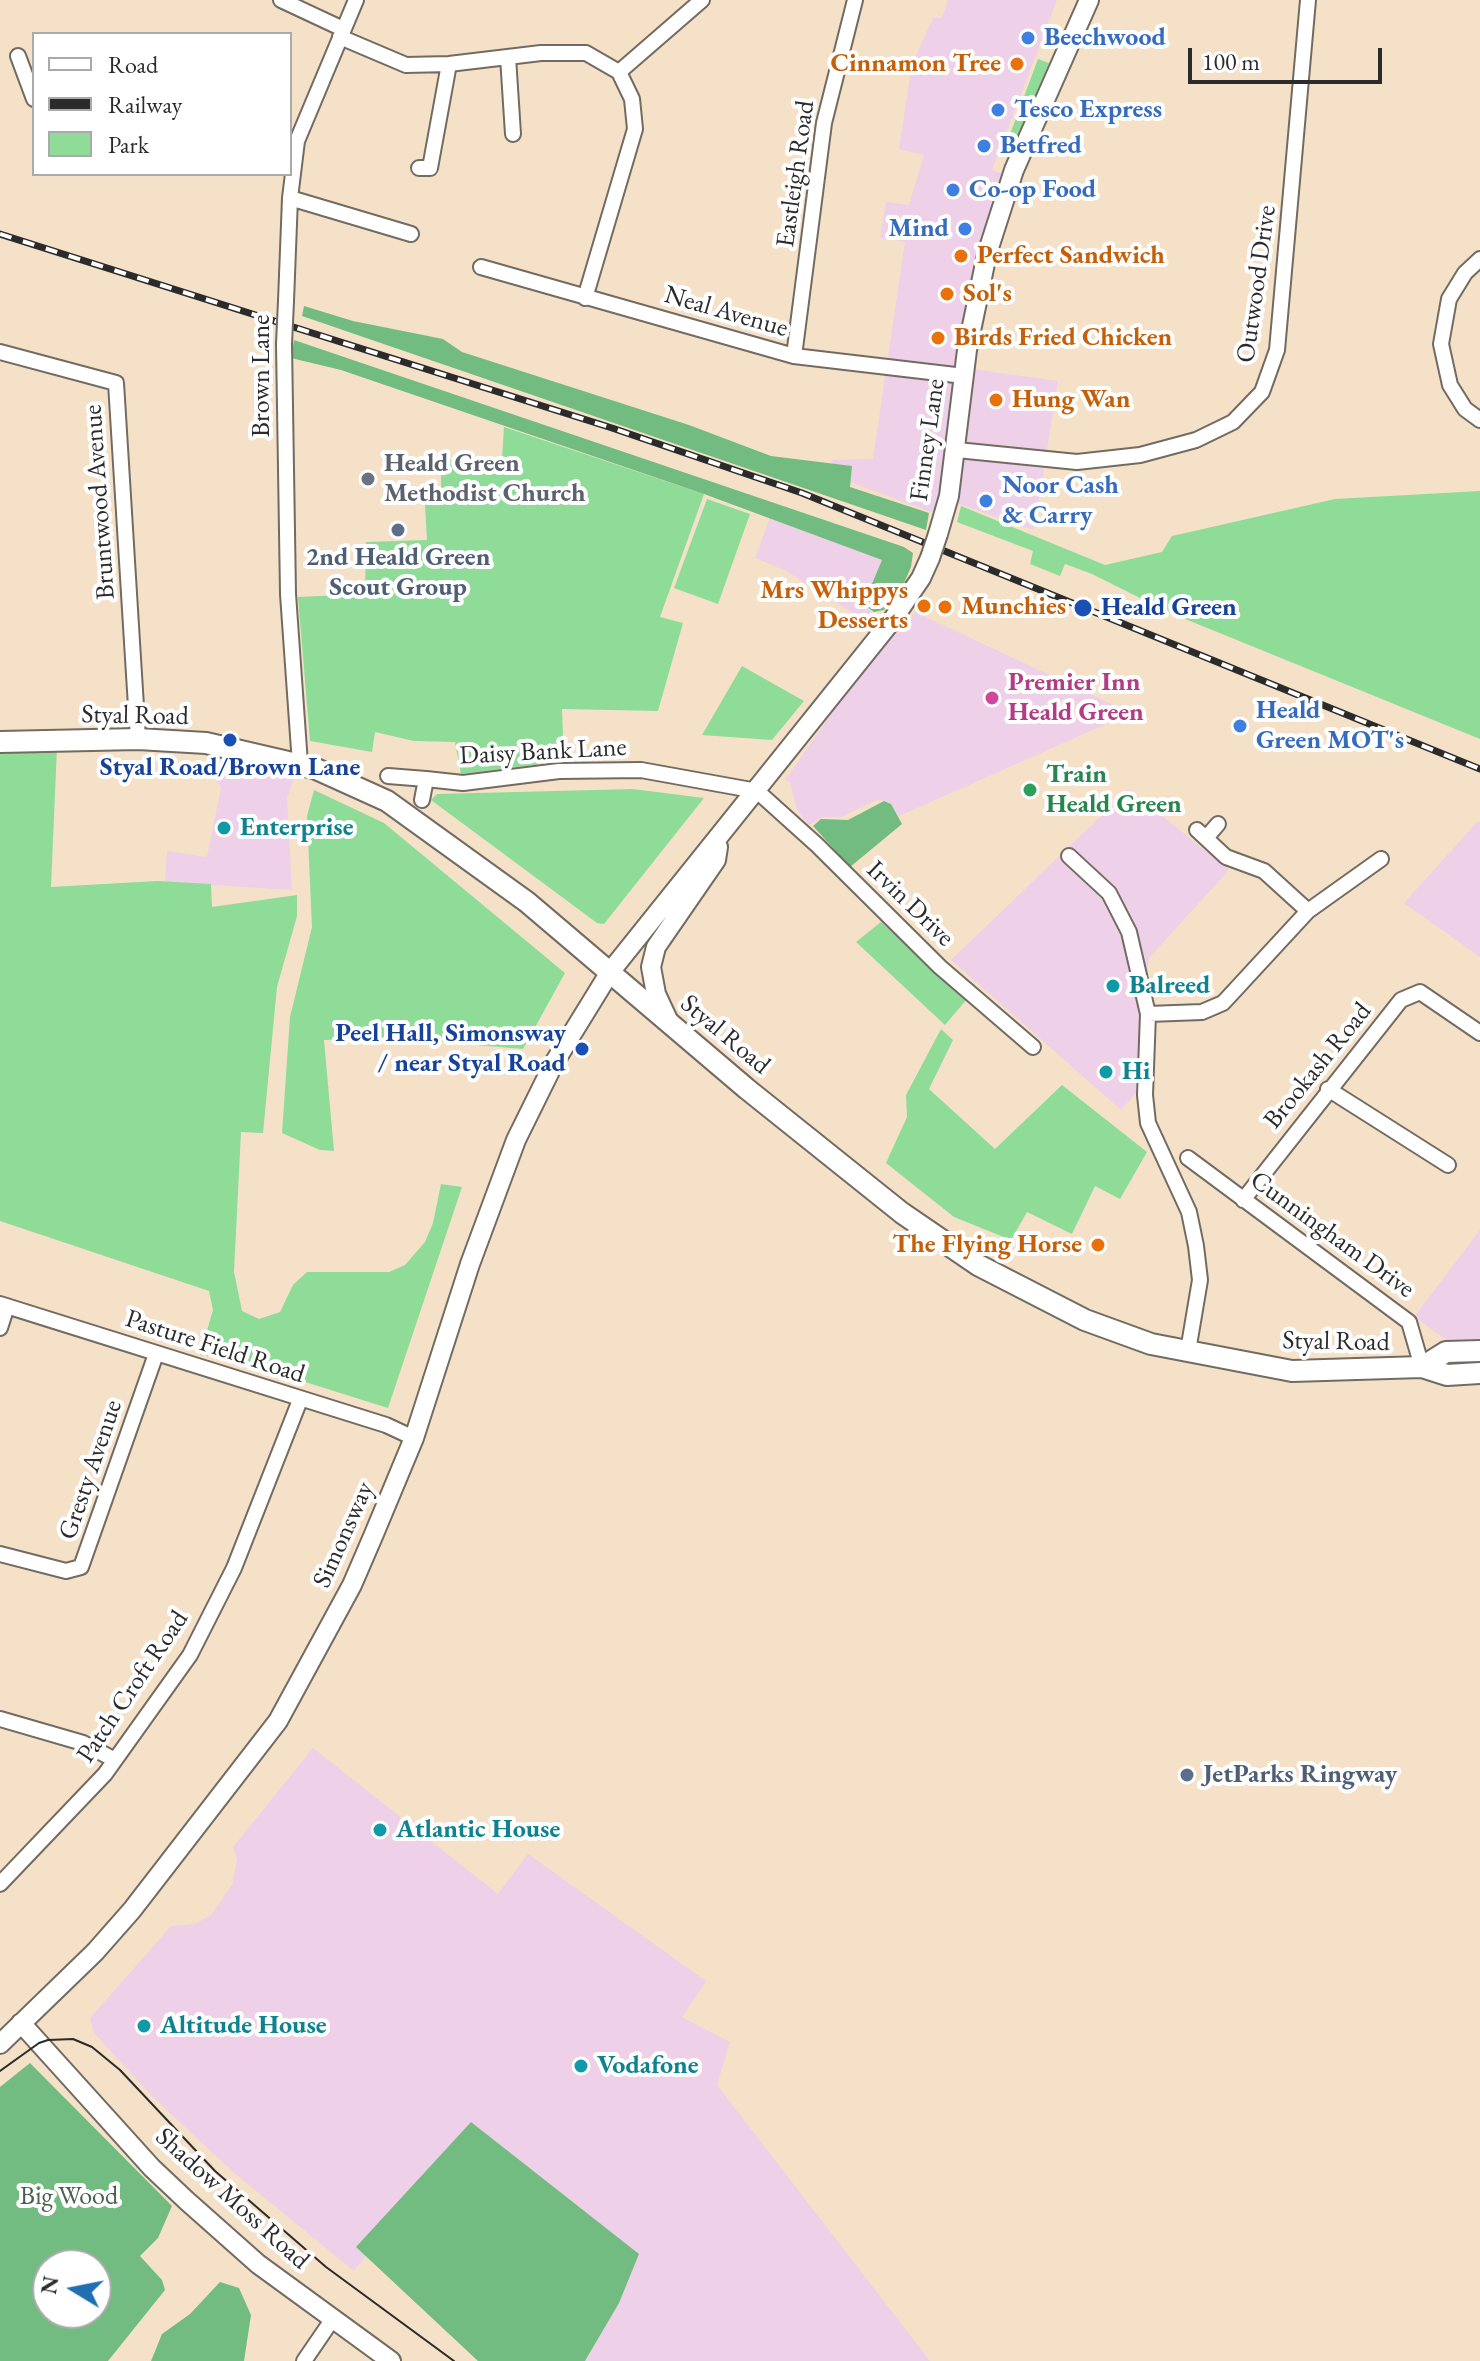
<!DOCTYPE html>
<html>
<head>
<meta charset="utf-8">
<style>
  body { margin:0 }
  #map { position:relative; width:1480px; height:2361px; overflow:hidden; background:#f5e1c8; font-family:"EB Garamond",serif }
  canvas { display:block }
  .legend { position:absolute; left:32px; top:32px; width:260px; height:144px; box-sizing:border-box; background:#fff; border:2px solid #aaa; margin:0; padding:10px 14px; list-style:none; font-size:24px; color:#2b2b2b }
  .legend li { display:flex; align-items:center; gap:16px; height:40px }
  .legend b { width:40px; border:2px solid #aaa }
  .north { position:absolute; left:32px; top:2249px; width:80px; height:80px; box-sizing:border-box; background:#fff; border:2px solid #aaa; border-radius:50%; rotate:280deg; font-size:22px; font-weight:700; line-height:32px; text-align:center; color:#2b2b2b }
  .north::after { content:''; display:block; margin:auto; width:28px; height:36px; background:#1f6fb2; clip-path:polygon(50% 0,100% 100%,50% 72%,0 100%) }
  .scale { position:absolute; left:1188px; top:48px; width:194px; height:36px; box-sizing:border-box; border:4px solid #2b2b2b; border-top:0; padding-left:10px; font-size:24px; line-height:28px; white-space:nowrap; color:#2b2b2b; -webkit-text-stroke:6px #fff; paint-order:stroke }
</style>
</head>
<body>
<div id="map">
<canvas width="1480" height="2361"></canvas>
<ul class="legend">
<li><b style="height:10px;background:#fff"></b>Road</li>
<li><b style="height:10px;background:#2b2b2b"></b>Railway</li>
<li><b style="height:22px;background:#8fdc99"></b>Park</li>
</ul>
<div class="north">N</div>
<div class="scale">100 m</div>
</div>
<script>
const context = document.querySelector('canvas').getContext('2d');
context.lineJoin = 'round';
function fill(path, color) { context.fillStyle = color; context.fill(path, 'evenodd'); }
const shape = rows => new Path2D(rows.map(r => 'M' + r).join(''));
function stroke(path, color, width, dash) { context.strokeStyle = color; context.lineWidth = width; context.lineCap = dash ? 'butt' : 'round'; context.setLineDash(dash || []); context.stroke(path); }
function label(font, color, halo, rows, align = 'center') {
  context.font = font + ' "EB Garamond",serif'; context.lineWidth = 8; context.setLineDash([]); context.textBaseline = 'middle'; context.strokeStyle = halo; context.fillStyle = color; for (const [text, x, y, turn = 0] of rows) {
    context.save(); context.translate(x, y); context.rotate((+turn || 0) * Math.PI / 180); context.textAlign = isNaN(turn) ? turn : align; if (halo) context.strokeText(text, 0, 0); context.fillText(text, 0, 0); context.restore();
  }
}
const built = shape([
  [948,0,1057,0,992,170,1003,174,974,271,957,367,1058,381,1034,530,959,504,931,512,831,475,832,460,873,459,905,242,880,238,886,202,909,205,924,155,899,149,912,64,933,18,942,18],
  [770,518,901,567,865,621,783,569,755,558],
  [915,612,1131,713,897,817,889,802,877,800,841,817,823,817,809,825,797,810,790,782,785,780,860,673],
  [214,758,295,775,287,799,292,890,165,882,167,851,207,857,221,788,213,774],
  [1129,789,1229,870,1149,958,1138,1037,1137,1092,1121,1110,951,960],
  [1478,821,1480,822,1480,957,1404,903],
  [1480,1230,1480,1341,1448,1341,1414,1317],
  [313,1748,498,1894,528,1854,706,1981,682,2017,730,2042,717,2085,930,2361,585,2361,619,2303,638,2254,471,2123,354,2271,233,2172,153,2097,94,2033,90,2018,171,1926,195,1924,211,1915,232,1885,237,1860,233,1847]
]);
const green = shape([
  [1038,59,1049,63,1014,144,1003,153],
  [504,427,704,494,660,617,683,623,658,711,562,709,564,761,461,774,455,742,414,741,375,732,372,752,310,741,298,597,365,594,366,542,427,540,424,488,441,487,441,460,502,459],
  [1480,491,1480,739,1168,612,1092,574,1065,564,1060,576,1030,564,1033,551,957,522,961,506,1105,565,1162,552,1172,536,1335,499],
  [707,499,750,514,718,604,674,588],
  [742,666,804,701,772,740,702,735],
  [57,747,51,887,157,881,211,884,212,907,297,895,297,916,277,987,263,1133,241,1132,234,1272,242,1311,259,1319,280,1312,293,1285,307,1272,389,1272,405,1265,425,1242,433,1223,441,1184,462,1187,388,1408,232,1359,200,1355,213,1310,209,1291,0,1221,0,750],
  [633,789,704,798,604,924,597,923,431,800,437,794],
  [314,790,384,823,565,973,523,1049,393,1038,324,1040,334,1151,320,1150,282,1133,290,1017,312,927,307,816],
  [881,922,967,999,945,1025,856,942],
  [941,1029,953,1040,929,1089,995,1149,1062,1085,1147,1152,1120,1199,1095,1186,1072,1234,1027,1212,1011,1240,954,1217,886,1163,907,1117,906,1095]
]);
const forest = shape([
  [304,306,353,321,443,339,462,352,689,425,771,456,852,466,850,487,929,513,926,530,302,316],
  [294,340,904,547,913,553,911,567,902,588,884,610,874,612,866,606,866,598,882,560,704,494,341,370,291,358],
  [884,801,891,804,902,824,850,867,813,826,821,819,848,820],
  [30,2063,172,2206,158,2238,140,2256,162,2280,165,2290,108,2361,0,2361,0,2087],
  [96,2265,96,2313,48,2313,48,2265],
  [471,2122,639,2254,619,2303,585,2361,478,2361,356,2247],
  [220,2282,239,2288,251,2315,244,2361,151,2361,162,2334,190,2314]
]);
const minor = shape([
  [281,0,343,29],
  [340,37,406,65,449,64,541,53,586,53,619,72,632,99,635,129,585,298],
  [18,56,34,99],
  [508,57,513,134],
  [619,72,702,0],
  [419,168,430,168,449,64],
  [290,198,411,234],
  [1480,259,1465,273,1449,299,1441,344,1450,385,1465,409,1480,420],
  [481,267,794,356,964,376],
  [286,301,290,198,297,141,356,0],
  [284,344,288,594,300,764],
  [0,352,116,383,138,739],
  [794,356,824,123,855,0],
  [957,450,1077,462,1140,455,1196,440,1233,422,1262,392,1277,350,1308,0],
  [388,776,426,779,422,800],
  [426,779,463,783,559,771,641,770,757,791,817,845,940,967,1033,1047],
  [1197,830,1226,857,1264,871,1308,911],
  [1206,838,1218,824],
  [1069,856,1109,893,1129,932,1148,1014,1145,1095,1148,1123,1189,1212,1196,1246,1200,1280,1188,1351],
  [1148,1014,1202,1012,1223,1003,1308,911,1381,859],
  [1328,1089,1448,1165],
  [1188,1158,1409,1322,1422,1367],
  [1243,1200,1401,1000,1420,992,1480,1033],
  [0,1304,386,1425,414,1438],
  [0,1328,7,1306],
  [0,1554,66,1571,81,1567,156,1354],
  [0,1719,83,1743,115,1760],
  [0,1884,105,1774,190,1655,234,1568,300,1400],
  [304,2361,332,2320]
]);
const tertiary = shape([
  [938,534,949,496,967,350,987,254,1014,170,1089,0],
  [669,1022,656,994,651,967,656,947,716,860,718,847],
  [21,2023,152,2168,187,2201,258,2264,391,2361],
  [0,2044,95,1952,132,1910,278,1721,352,1585,374,1534,414,1438,470,1264,516,1140,554,1063,610,972,893,619,921,578,930,558]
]);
const secondary = shape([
  [0,742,138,739,206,743,314,768,387,801,527,902,747,1089,902,1213,978,1265,1085,1320,1151,1344,1292,1371,1422,1367,1447,1375,1480,1373],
  [1422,1367,1446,1352,1480,1351]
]);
const tram = shape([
  [0,2071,39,2043,48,2040,73,2039,92,2047,120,2070,215,2171,326,2267,454,2361]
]);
const rail = shape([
  [0,234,612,428,802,493,1480,769]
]);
const minorBridge = shape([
  [284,344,286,301]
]);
const tertiaryBridge = shape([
  [930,558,938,534]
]);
const markers = [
  [1028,38,8,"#3f7fe0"],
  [1017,64,8,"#e8710a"],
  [998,110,8,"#3f7fe0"],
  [984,146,8,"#3f7fe0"],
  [953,190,8,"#3f7fe0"],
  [965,229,8,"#3f7fe0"],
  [961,256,8,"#e8710a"],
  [947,294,8,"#e8710a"],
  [938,338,8,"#e8710a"],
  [996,400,8,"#e8710a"],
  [368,479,8,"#6b7280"],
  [986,501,8,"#3f7fe0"],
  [398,530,8,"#5c6f8a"],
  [924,606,8,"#e8710a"],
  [945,607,8,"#e8710a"],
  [1083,608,10,"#1a4fb4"],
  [992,698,8,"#d1479c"],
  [1240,726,8,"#3f7fe0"],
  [230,740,8,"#1a4fb4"],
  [1030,790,8,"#2e9e5b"],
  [224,828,8,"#0f9aa8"],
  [1113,986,8,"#0f9aa8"],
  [582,1049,8,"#1a4fb4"],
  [1106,1072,8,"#0f9aa8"],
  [1098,1245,8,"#e8710a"],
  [1187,1775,8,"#5c6f8a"],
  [380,1830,8,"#0f9aa8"],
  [144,2026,8,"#0f9aa8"],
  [581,2066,8,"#0f9aa8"]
];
const shopNames = [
  ["Beechwood",1044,38],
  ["Tesco Express",1014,110],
  ["Betfred",1000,146],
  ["Co-op Food",969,190],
  ["Mind",949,229,"right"],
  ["Noor Cash",1002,486],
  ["& Carry",1002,516],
  ["Heald",1256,711],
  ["Green MOT's",1256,741]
];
const foodNames = [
  ["Cinnamon Tree",1001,64,"right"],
  ["Perfect Sandwich",977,256],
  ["Sol's",963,294],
  ["Birds Fried Chicken",954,338],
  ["Hung Wan",1012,400],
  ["Mrs Whippys",908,591,"right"],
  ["Desserts",908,621,"right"],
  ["Munchies",961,607],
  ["The Flying Horse",1082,1245,"right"]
];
const streetNames = [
  ["Eastleigh Road",796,174,-82],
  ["Outwood Drive",1257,284,-82],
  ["Neal Avenue",726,312,16],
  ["Brown Lane",262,376,-90],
  ["Finney Lane",928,440,-82],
  ["Bruntwood Avenue",100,502,-94],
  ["Styal Road",135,716,1],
  ["Daisy Bank Lane",543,752,-3],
  ["Irvin Drive",910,904,44],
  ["Styal Road",725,1035,40],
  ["Brookash Road",1318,1066,-51],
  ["Cunningham Drive",1332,1235,36],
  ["Styal Road",1336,1342,1],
  ["Pasture Field Road",215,1347,18],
  ["Gresty Avenue",91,1470,-71],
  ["Simonsway",344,1535,-66],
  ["Patch Croft Road",133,1687,-56],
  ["Shadow Moss Road",232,2199,42]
];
const worshipNames = [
  ["Heald Green",384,464],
  ["Methodist Church",384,494]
];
const serviceNames = [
  ["2nd Heald Green",398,558],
  ["Scout Group",398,588],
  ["JetParks Ringway",1203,1775,"left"]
];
const transitNames = [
  ["Heald Green",1101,608],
  ["Styal Road/Brown Lane",230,768,"center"],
  ["Peel Hall, Simonsway",566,1034,"right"],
  ["/ near Styal Road",566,1064,"right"]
];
const hotelNames = [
  ["Premier Inn",1008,683],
  ["Heald Green",1008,713]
];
const leisureNames = [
  ["Train",1046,775],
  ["Heald Green",1046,805]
];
const cultureNames = [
  ["Enterprise",240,828],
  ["Balreed",1129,986],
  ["Hi",1122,1072],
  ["Atlantic House",396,1830],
  ["Altitude House",160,2026],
  ["Vodafone",597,2066]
];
const parkNames = [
  ["Big Wood",69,2197]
];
fill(built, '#eed0e8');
fill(green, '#8fdc99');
fill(forest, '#73bc81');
stroke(minor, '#726b62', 18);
stroke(tertiary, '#726b62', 22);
stroke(secondary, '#726b62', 24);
stroke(minor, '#fff', 14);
stroke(tertiary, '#fff', 18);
stroke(secondary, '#fff', 20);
stroke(tram, '#2b2b2b', 2);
stroke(rail, '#2b2b2b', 7);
stroke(rail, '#fff', 4, [12]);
stroke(minorBridge, '#726b62', 18, []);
stroke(tertiaryBridge, '#726b62', 22, []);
stroke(minorBridge, '#fff', 14);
stroke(tertiaryBridge, '#fff', 18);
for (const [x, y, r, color] of markers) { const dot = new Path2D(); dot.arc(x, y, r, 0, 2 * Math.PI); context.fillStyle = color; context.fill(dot); stroke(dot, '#fff', 3); }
label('bold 26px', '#366cbe', '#fff', shopNames, 'left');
label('bold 26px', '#c56008', '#fff', foodNames, 'left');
label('26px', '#2b2b2b', '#fff', streetNames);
label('bold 26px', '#5b616d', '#fff', worshipNames, 'left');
label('bold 26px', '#4e5e75', '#fff', serviceNames);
label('bold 26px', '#164399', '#fff', transitNames, 'left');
label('bold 26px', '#b23c85', '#fff', hotelNames, 'left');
label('bold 26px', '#27864d', '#fff', leisureNames, 'left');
label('bold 26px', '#0d838f', '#fff', cultureNames, 'left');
label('26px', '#49604c', '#fff', parkNames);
</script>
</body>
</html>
